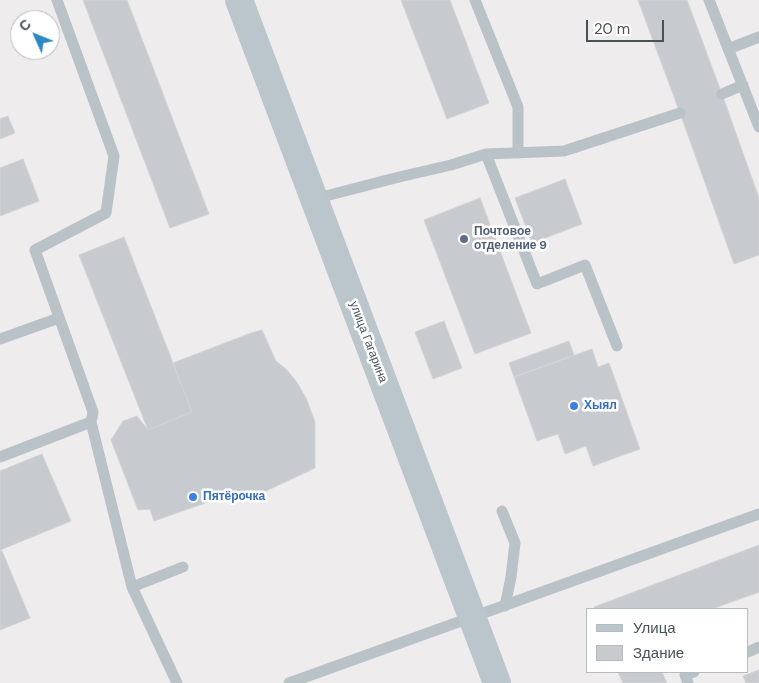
<!DOCTYPE html>
<html>
<head>
<meta charset="utf-8">
<style>
  body { margin:0 }
  #map { position:relative; width:759px; height:683px; overflow:hidden; background:#eeecec; font-family:"DM Sans",sans-serif }
  canvas { display:block }
  .legend { position:absolute; left:586px; top:608px; width:162px; height:65px; box-sizing:border-box; background:#fff; border:1px solid #b5babc; margin:0; padding:6px 9px; list-style:none; font-size:15px; color:#475257 }
  .legend li { display:flex; align-items:center; gap:10px; height:25px }
  .legend b { width:25px; border:1px solid #b5babc }
  .north { position:absolute; left:10px; top:10px; width:50px; height:50px; box-sizing:border-box; background:#fff; border:1px solid #b5babc; border-radius:50%; rotate:314deg; font-size:14px; font-weight:700; line-height:20px; text-align:center; color:#475257 }
  .north::after { content:''; display:block; margin:auto; width:18px; height:22px; background:#2e88c6; clip-path:polygon(50% 0,100% 100%,50% 72%,0 100%) }
  .scale { position:absolute; left:586px; top:20px; width:78px; height:22px; box-sizing:border-box; border:2px solid #475257; border-top:0; padding-left:6px; font-size:15px; line-height:18px; white-space:nowrap; color:#475257; -webkit-text-stroke:4px #fff; paint-order:stroke }
</style>
</head>
<body>
<div id="map">
<canvas width="759" height="683"></canvas>
<ul class="legend">
<li><b style="height:6px;background:#bac5cc"></b>Улица</li>
<li><b style="height:14px;background:#c7cace"></b>Здание</li>
</ul>
<div class="north">С</div>
<div class="scale">20 m</div>
</div>
<script>
const context = document.querySelector('canvas').getContext('2d');
context.lineJoin = 'round';
function fill(path, color) { context.fillStyle = color; context.fill(path, 'evenodd'); }
const shape = rows => new Path2D(rows.map(r => 'M' + r).join(''));
function stroke(path, color, width, dash) { context.strokeStyle = color; context.lineWidth = width; context.lineCap = dash ? 'butt' : 'round'; context.setLineDash(dash || []); context.stroke(path); }
function label(font, color, halo, rows, align = 'center') {
  context.font = font + ' "DM Sans",sans-serif'; context.lineWidth = 5; context.setLineDash([]); context.textBaseline = 'middle'; context.strokeStyle = halo; context.fillStyle = color; for (const [text, x, y, turn = 0] of rows) {
    context.save(); context.translate(x, y); context.rotate((+turn || 0) * Math.PI / 180); context.textAlign = isNaN(turn) ? turn : align; if (halo) context.strokeText(text, 0, 0); context.fillText(text, 0, 0); context.restore();
  }
}
const building = shape([
  [83,0,127,0,209,214,170,228,83,0],
  [401,0,450,0,489,103,447,119,401,0],
  [638,0,687,0,722,94,759,198,759,255,734,264,680,113,638,0],
  [8,116,15,133,0,139,0,119,8,116],
  [23,159,39,201,0,216,0,168,23,159],
  [565,179,582,224,532,243,515,198,565,179],
  [480,198,531,333,475,354,424,220,480,198],
  [124,237,192,412,148,430,79,255,124,237],
  [444,321,462,368,433,379,415,332,444,321],
  [262,330,276,361,286,369,296,381,306,398,315,422,315,468,251,498,225,496,154,521,150,509,138,510,111,440,123,421,137,416,148,430,192,412,173,363,251,333,262,330],
  [569,341,574,355,514,377,509,363,569,341],
  [592,349,598,367,609,363,640,449,593,466,586,446,565,454,558,434,537,441,514,377,592,349],
  [42,454,71,521,0,550,0,471,42,454],
  [759,545,759,592,712,609,595,609,594,607,759,545],
  [0,550,2,551,30,618,0,630,0,550],
  [759,670,759,683,746,683,743,676,759,670],
  [618,672,662,672,667,683,623,683,618,672]
]);
const lane = shape([
  [57,0,114,156,106,213,35,250,93,412,91,422,132,587,177,683],
  [475,0,518,107,518,153],
  [709,0,759,127],
  [728,49,759,37],
  [722,94,743,85],
  [486,154,537,284,585,265,617,346],
  [314,199,399,177,451,165,486,154,564,151,680,113],
  [0,339,59,318],
  [0,457,91,422],
  [502,511,515,543,511,577,505,606],
  [132,587,183,567],
  [748,652,759,647],
  [289,683,759,514],
  [688,683,685,675,694,672]
]);
const secondary = shape([
  [239,0,497,683]
]);
const markers = [
  [464,239,5,"#5c6f8a"],
  [574,406,5,"#3f7fe0"],
  [193,497,5,"#3f7fe0"]
];
const serviceNames = [
  ["Почтовое",474,232],
  ["отделение 9",474,246]
];
const streetNames = [
  ["улица Гагарина",368,342,69]
];
const shopNames = [
  ["Хыял",584,406],
  ["Пятёрочка",203,497]
];
fill(building, '#c7cace');
stroke(building, '#d1d3d7', 1);
stroke(lane, '#b9c2c7', 11);
stroke(secondary, '#bac5cc', 28);
for (const [x, y, r, color] of markers) { const dot = new Path2D(); dot.arc(x, y, r, 0, 2 * Math.PI); context.fillStyle = color; context.fill(dot); stroke(dot, '#fff', 2); }
label('bold 12px', '#4e5e75', '#fff', serviceNames, 'left');
label('12px', '#475257', '#fff', streetNames);
label('bold 12px', '#366cbe', '#fff', shopNames, 'left');
</script>
</body>
</html>
